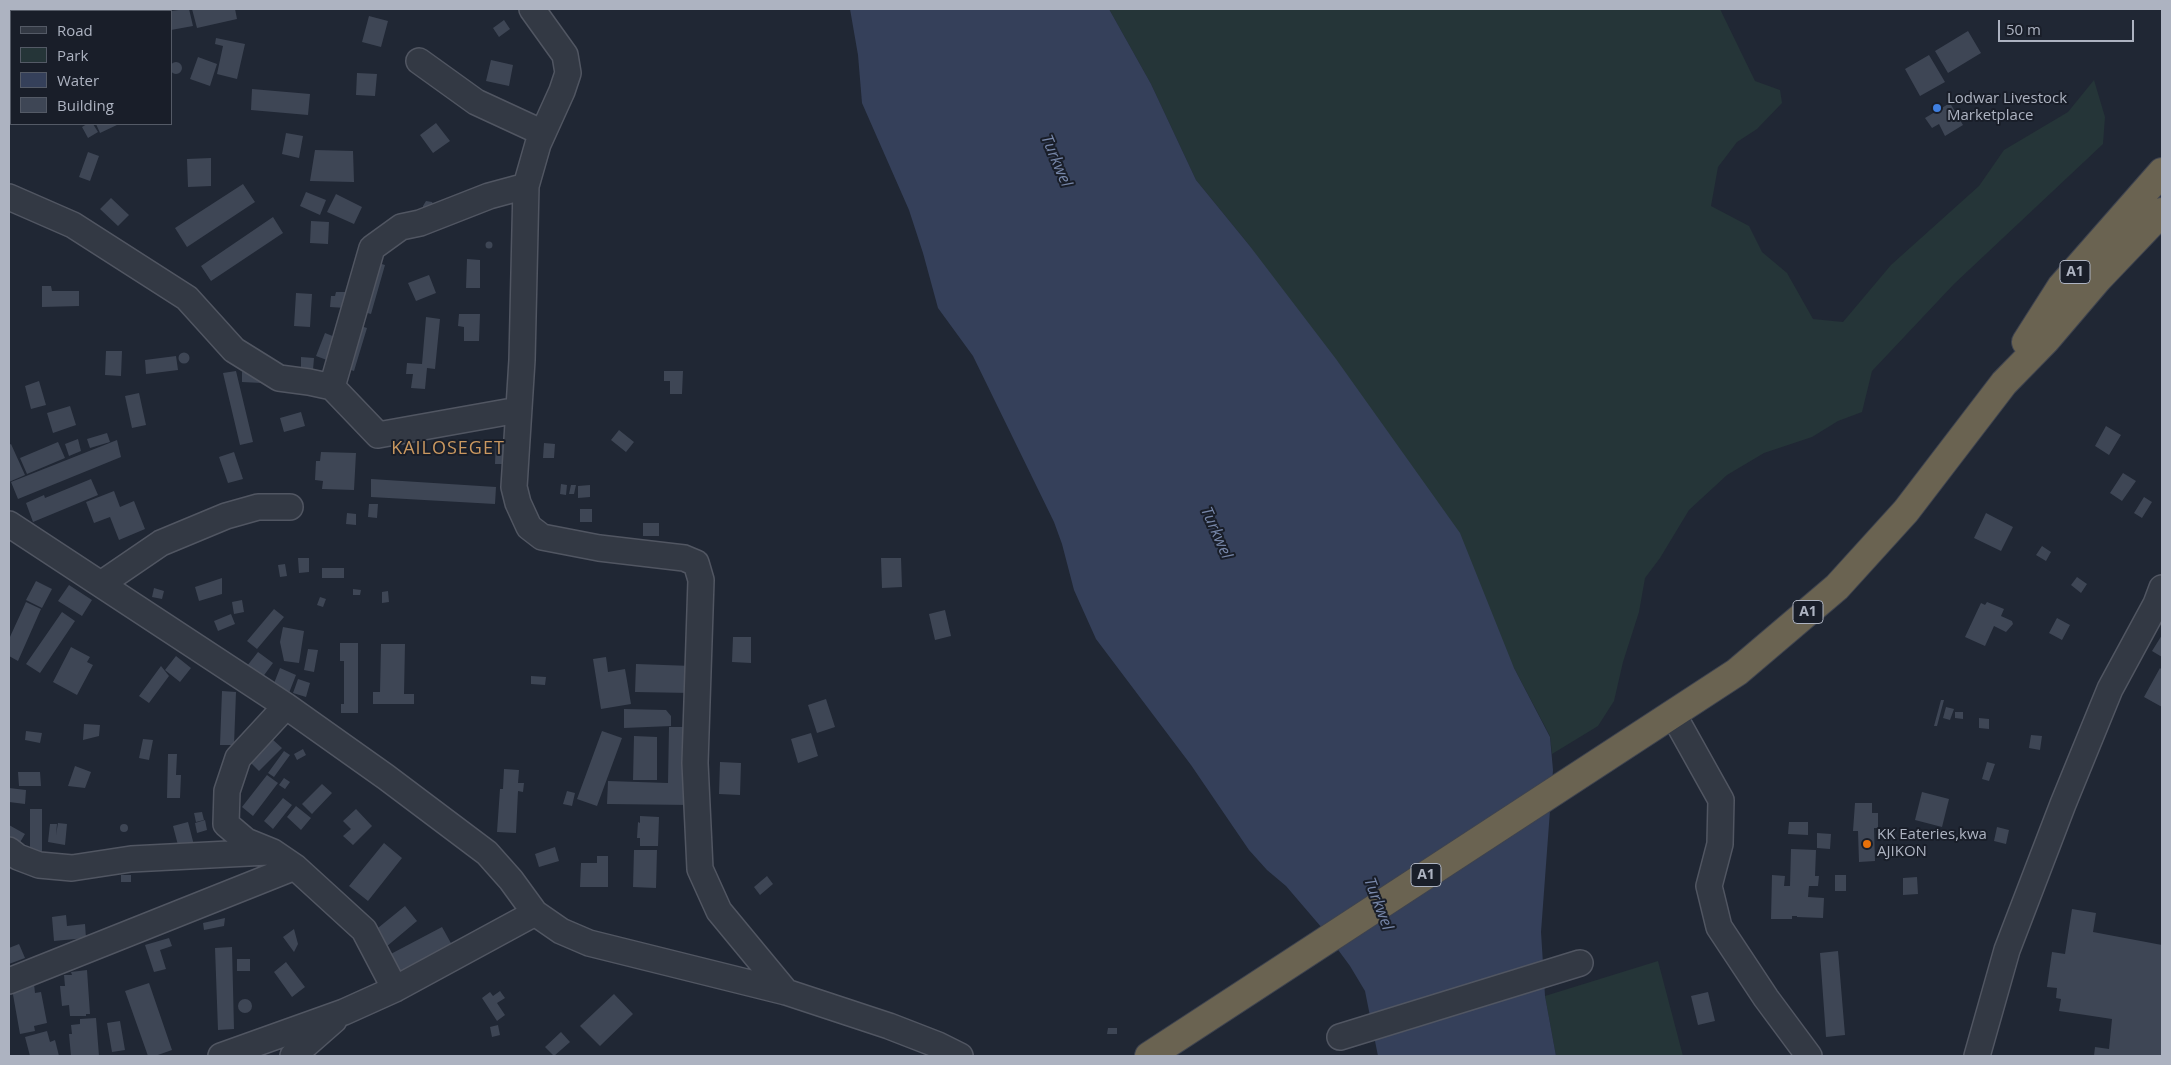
<!DOCTYPE html>
<html>
<head>
<meta charset="utf-8">
<style>
  body { margin:0 }
  #map { position:relative; width:2171px; height:1065px; overflow:hidden; background:#202734; font-family:"Open Sans",sans-serif }
  canvas { display:block }
  .frame { position:absolute; inset:0; border:10px solid #adb3c1; pointer-events:none }
  .legend { position:absolute; left:10px; top:10px; width:162px; height:115px; box-sizing:border-box; background:#191e29; border:1px solid #545a66; margin:0; padding:6px 9px; list-style:none; font-size:15px; color:#adb3c1 }
  .legend li { display:flex; align-items:center; gap:10px; height:25px }
  .legend b { width:25px; border:1px solid #545a66 }
  .scale { position:absolute; left:1998px; top:20px; width:136px; height:22px; box-sizing:border-box; border:2px solid #adb3c1; border-top:0; padding-left:6px; font-size:15px; line-height:18px; white-space:nowrap; color:#adb3c1; -webkit-text-stroke:4px #191e29; paint-order:stroke }
</style>
</head>
<body>
<div id="map">
<canvas width="2171" height="1065"></canvas>
<div class="frame"></div>
<ul class="legend">
<li><b style="height:6px;background:#333944"></b>Road</li>
<li><b style="height:14px;background:#253538"></b>Park</li>
<li><b style="height:14px;background:#35405a"></b>Water</li>
<li><b style="height:14px;background:#3e4655"></b>Building</li>
</ul>
<div class="scale">50 m</div>
</div>
<script>
const context = document.querySelector('canvas').getContext('2d');
context.lineJoin = 'round';
function fill(path, color) { context.fillStyle = color; context.fill(path, 'evenodd'); }
const shape = rows => new Path2D(rows.map(r => 'M' + r).join(''));
function stroke(path, color, width, dash) { context.strokeStyle = color; context.lineWidth = width; context.lineCap = dash ? 'butt' : 'round'; context.setLineDash(dash || []); context.stroke(path); }
function label(font, color, halo, rows, align = 'center') {
  context.font = font + ' "Open Sans",sans-serif'; context.lineWidth = 4; context.setLineDash([]); context.textBaseline = 'middle'; context.strokeStyle = halo; context.fillStyle = color; for (const [text, x, y, turn = 0] of rows) {
    context.save(); context.translate(x, y); context.rotate((+turn || 0) * Math.PI / 180); context.textAlign = isNaN(turn) ? turn : align; if (halo) context.strokeText(text, 0, 0); context.fillText(text, 0, 0); context.restore();
  }
}
const green = shape([
  [1109,9,1720,9,1755,81,1780,90,1782,103,1757,129,1737,142,1718,167,1711,206,1749,226,1762,252,1787,273,1813,319,1843,322,1891,265,1979,186,2004,150,2068,112,2094,80,2105,117,2103,144,1954,284,1872,371,1862,412,1838,421,1812,437,1764,453,1727,475,1689,510,1660,558,1645,578,1639,612,1623,662,1614,701,1598,726,1552,754,1550,736,1514,668,1249,245,1196,180,1151,84],
  [1658,961,1683,1056,1556,1056,1545,996]
]);
const water = shape([
  [850,9,1109,9,1151,84,1196,180,1249,245,1336,359,1460,533,1514,668,1550,737,1553,770,1541,932,1545,996,1556,1056,1378,1056,1365,991,1350,966,1322,928,1286,886,1267,870,1249,850,1191,765,1096,639,1074,590,1062,544,1054,522,973,356,938,308,923,253,909,210,862,103,858,55]
]);
const building = shape([
  [186,9,189,9,193,26,171,30,171,11],
  [192,9,235,9,237,19,197,28],
  [369,16,388,21,381,47,362,42],
  [504,20,510,29,499,37,493,28],
  [1968,31,1981,53,1948,73,1935,51],
  [216,38,245,44,237,79,217,74,223,46,215,44],
  [1929,55,1945,82,1920,96,1905,69],
  [198,57,217,64,210,86,190,79],
  [491,60,513,65,509,86,486,81],
  '170 68a6 6 0 1 1 12 0a6 6 0 1 1-12 0Z',
  [357,73,377,74,375,96,356,95],
  [252,89,310,94,308,115,251,110],
  [1950,103,1963,125,1945,136,1939,124,1932,128,1925,118],
  [436,123,450,141,433,153,420,135],
  [87,124,93,124,98,132,88,138,82,127],
  [96,124,119,124,100,133],
  [286,133,303,136,299,158,282,154],
  [315,150,353,151,354,182,310,181],
  [88,152,99,156,90,181,79,177],
  [211,158,211,186,188,187,187,159],
  [243,184,255,202,187,247,175,228],
  [306,192,326,200,320,215,300,206],
  [336,194,362,207,354,224,327,212],
  [111,198,129,215,118,226,100,209],
  [426,201,432,202,434,205,423,209,423,206],
  [273,217,283,233,211,281,201,266],
  [311,221,329,222,328,244,310,243],
  '485.5 245a3.5 3.5 0 1 1 7 0a3.5 3.5 0 1 1-7 0Z',
  [467,259,480,260,480,288,466,288],
  [375,262,385,265,371,314,356,310],
  [429,275,436,293,416,301,408,283],
  [42,286,51,286,52,291,79,291,79,306,42,307],
  [336,292,347,292,346,308,330,307,331,296,335,296],
  [296,293,312,294,310,327,294,326],
  [459,314,480,314,479,341,464,341,464,327,458,326],
  [426,317,440,319,435,369,427,368,425,389,411,388,413,374,406,374,407,363,422,364],
  [354,324,367,328,354,371,341,367],
  [325,333,335,337,327,360,316,356],
  [106,351,122,351,121,376,105,375],
  '178.5 358a5.5 5.5 0 1 1 11 0a5.5 5.5 0 1 1-11 0Z',
  [176,356,178,370,146,374,145,360],
  [301,357,314,358,313,370,301,369],
  [236,371,253,442,240,445,223,373],
  [664,371,683,371,682,394,670,394,670,381,664,381],
  [242,372,263,373,262,383,242,382],
  [39,381,46,405,31,409,25,386],
  [139,393,146,425,132,428,125,396],
  [70,406,76,425,53,433,47,413],
  [301,412,305,426,284,432,280,418],
  [2106,426,2121,435,2109,455,2095,446],
  [619,430,634,442,626,452,611,440],
  [107,433,110,442,90,448,87,439],
  [78,439,81,451,69,456,65,444],
  [496,439,509,440,508,464,495,464],
  [117,440,121,457,18,499,11,482],
  [58,442,65,458,27,474,20,458],
  [544,443,555,444,554,458,543,458],
  [11,444,25,475,9,482,9,445],
  [234,452,243,479,228,483,219,457],
  [321,452,356,453,354,490,322,489,323,481,315,480,316,461,320,461],
  [2123,473,2136,481,2122,501,2110,493],
  [91,479,98,495,33,522,26,503,44,495,45,498],
  [371,479,496,487,495,504,371,497],
  [561,484,567,485,566,495,560,494],
  [571,485,576,485,574,494,569,494],
  [590,485,590,497,578,498,578,486],
  [114,491,120,507,134,501,145,529,119,540,110,517,94,523,86,502],
  [2144,497,2152,502,2142,518,2134,513],
  [369,504,378,504,377,518,368,517],
  [580,509,592,509,592,522,580,522],
  [347,513,356,514,356,525,346,524],
  [1986,513,2013,527,2001,551,1974,538],
  [643,523,659,523,659,536,643,536],
  [2042,546,2051,552,2046,561,2036,555],
  [298,558,309,558,309,572,299,573],
  [881,558,901,558,902,587,882,588],
  [285,564,287,576,280,577,278,565],
  [322,568,344,568,344,578,322,578],
  [2077,577,2087,584,2081,593,2071,585],
  [222,578,222,594,199,601,195,587],
  [36,581,52,589,42,608,26,600],
  [69,585,92,600,82,616,58,601],
  [154,588,164,591,162,599,152,597],
  [353,589,361,590,360,595,353,595],
  [388,591,389,602,382,603,382,592],
  [320,597,326,599,323,607,317,605],
  [242,600,244,612,234,614,232,602],
  [26,602,41,609,18,661,9,656,9,639],
  [1987,602,2004,609,2001,616,2012,621,2013,624,2006,632,1994,626,1985,646,1965,637,1981,603,1985,605],
  [274,609,284,617,257,649,247,641],
  [945,610,951,636,935,640,929,614],
  [62,612,75,621,40,673,26,664],
  [231,614,235,624,218,631,214,621],
  [2057,618,2070,625,2062,640,2049,633],
  [283,627,304,631,299,663,284,661,280,642],
  [2162,635,2162,657,2152,651],
  [733,637,751,637,751,663,732,662],
  [340,643,358,643,358,713,341,713,341,704,344,704,344,661,340,661],
  [381,644,405,644,404,694,414,694,414,704,373,704,373,692,380,692],
  [71,647,90,657,87,662,93,665,77,695,53,682],
  [308,649,318,650,314,672,304,670],
  [258,652,273,663,262,678,247,666],
  [176,656,191,668,180,682,165,670],
  [606,657,608,672,625,669,631,704,601,709,593,659],
  [636,664,692,666,691,693,635,692],
  [161,666,169,676,149,703,139,696],
  [280,668,296,675,289,693,273,686],
  [2160,668,2162,670,2162,707,2144,697],
  [531,676,546,677,545,685,531,684],
  [298,679,310,683,306,697,293,693],
  [222,691,236,692,234,745,220,745],
  [826,699,835,727,817,733,808,705],
  [1941,700,1944,700,1937,726,1934,726],
  [1946,707,1954,709,1950,720,1943,718],
  [624,709,666,710,671,716,671,726,624,728],
  [1955,712,1963,712,1963,719,1955,718],
  [1979,718,1989,719,1989,729,1979,728],
  [84,724,100,725,99,736,83,740],
  [669,727,692,727,691,805,607,804,608,781,668,783],
  [26,731,42,733,40,743,25,740],
  [602,731,622,738,597,806,577,799],
  [811,733,818,756,798,763,791,739],
  [2031,735,2042,736,2040,750,2029,748],
  [634,736,657,737,657,780,633,780],
  [143,739,153,740,149,760,139,758],
  [272,739,282,748,259,771,250,762],
  [303,749,306,755,297,760,294,754],
  [284,751,290,755,274,777,268,773],
  [168,754,177,754,176,775,181,775,180,798,167,798],
  [720,762,741,763,740,795,719,794],
  [1987,762,1995,764,1989,781,1982,779],
  [75,766,91,772,85,788,68,786],
  [504,769,519,770,518,783,524,783,523,792,518,791,516,833,497,832,500,789,503,789],
  [18,772,40,772,41,786,19,786],
  [267,775,278,783,253,816,242,807],
  [284,778,290,782,285,789,279,785],
  [322,784,332,793,312,814,302,804],
  [9,788,26,790,25,804,9,802],
  [567,791,575,793,572,806,563,804],
  [1922,792,1949,799,1942,827,1915,820],
  [283,798,292,805,273,829,264,821],
  [1855,803,1872,803,1872,813,1878,813,1878,828,1874,828,1875,861,1859,862,1858,831,1853,831],
  [296,806,311,818,301,830,287,817],
  [30,809,42,809,42,857,30,857],
  [356,809,372,826,353,845,343,836,351,829,343,821],
  [202,812,204,820,196,822,194,813],
  [640,816,659,817,658,846,640,846,640,838,637,838,638,822,640,823],
  [205,820,207,830,197,833,195,823],
  [188,822,194,845,179,849,173,826],
  [1789,822,1808,822,1808,835,1788,834],
  [58,823,67,824,65,845,48,842,50,824,57,824,56,835],
  '120 828a4 4 0 1 1 8 0a4 4 0 1 1-8 0Z',
  [9,825,25,834,19,844,9,839],
  [1997,827,2009,830,2006,844,1994,841],
  [1817,833,1831,834,1830,849,1817,848],
  [384,843,402,858,368,901,349,886],
  [555,847,559,861,539,867,535,854],
  [1791,849,1816,850,1815,876,1819,876,1818,886,1809,886,1808,897,1824,898,1823,918,1797,917,1797,916,1792,916,1792,919,1771,919,1772,875,1785,876,1784,886,1790,886],
  [634,850,657,850,656,888,633,887],
  [597,856,608,856,608,887,580,887,581,863,597,863],
  [121,875,131,875,131,882,121,882],
  [1835,875,1846,875,1846,891,1835,891],
  [767,876,773,884,760,895,754,887],
  [1917,877,1918,894,1903,895,1903,878],
  [405,906,417,921,386,947,373,932],
  [2072,909,2096,913,2093,932,2162,945,2162,1056,2094,1056,2095,1047,2109,1049,2112,1019,2059,1011,2061,999,2056,998,2057,988,2047,987,2052,952,2065,954],
  [66,915,67,926,85,924,86,938,54,941,52,917],
  [225,918,224,926,204,930,203,923],
  [442,927,452,945,397,975,387,956],
  [294,929,298,944,294,952,283,937],
  [169,938,172,946,160,950,166,969,154,972,145,945],
  [19,944,25,958,9,964,9,948],
  [232,947,234,1029,218,1030,215,948],
  [1838,951,1845,1035,1826,1037,1820,953],
  [237,959,250,959,250,971,237,971],
  [286,962,305,987,292,997,274,972],
  [87,970,90,1014,86,1014,86,1016,70,1016,69,1005,62,1006,60,986,65,986,64,975,72,975,71,972],
  [149,983,172,1050,155,1056,148,1056,125,991],
  [34,984,35,993,41,992,47,1023,34,1026,35,1031,20,1034,12,989],
  [500,991,505,998,497,1003,505,1015,497,1021,482,998,490,992,493,996],
  [1708,992,1715,1021,1698,1025,1691,996],
  [614,994,633,1014,600,1046,580,1026],
  '238 1006a7 7 0 1 1 14 0a7 7 0 1 1-14 0Z',
  [96,1018,99,1056,71,1056,69,1034,72,1034,71,1025,80,1024,80,1019],
  [120,1021,125,1050,112,1052,107,1023],
  [498,1025,500,1035,492,1037,490,1027],
  [1108,1028,1117,1028,1117,1034,1107,1034],
  [47,1031,50,1042,55,1040,59,1056,30,1056,25,1037],
  [561,1032,570,1042,554,1056,545,1047]
]);
const minor = shape([
  [532,9,565,55,568,73,562,91,538,144,526,186,522,360,514,487,518,503,529,527,542,537,599,548,684,558,696,563,701,580,695,763,700,869,719,911,786,992],
  [419,61,476,102,543,133],
  [9,197,73,225,187,298,234,350,279,378,309,382,332,387],
  [518,410,378,435,332,387,372,248,401,227,420,223,489,196,526,186],
  [9,524,286,706,386,777,487,853,511,880,535,913,561,931,589,943,786,992,889,1026,938,1045,960,1056],
  [101,584,161,543,226,516,258,507,290,507],
  [286,706,238,758,227,791,226,824,246,841,273,852,295,867,364,930,395,989],
  [1673,714,1721,800,1720,844,1709,886,1719,927,1766,998,1809,1056],
  [9,850,18,857,39,865,72,868,131,859,268,852],
  [9,981,295,867],
  [1340,1037,1580,963],
  [221,1056,344,1012,395,989,535,913],
  [293,1056,334,1020],
  [1977,1056,2007,950,2063,804,2110,689,2156,604,2162,588]
]);
const highway = shape([
  [2026,342,2061,287,2162,172],
  [1149,1056,1737,672,1837,587,1906,511,2004,383,2046,340,2098,279,2162,212]
]);
const markers = [
  [1937,108,5,"#3f7fe0"],
  [1867,844,5,"#e8710a"]
];
const shields = [
  [2075,272,30],
  [1808,612,30],
  [1426,875,30]
];
const shieldNames = [
  ["A1",2075,272],
  ["A1",1808,612],
  ["A1",1426,875]
];
const poiNames = [
  ["Lodwar Livestock",1947,99],
  ["Marketplace",1947,116],
  ["KK Eateries,kwa",1877,835],
  ["AJIKON",1877,852]
];
const waterNames = [
  ["Turkwel",1056,161,67],
  ["Turkwel",1216,533,66],
  ["Turkwel",1378,904,69]
];
const quarterNames = [
  ["KAILOSEGET",448,449]
];
fill(green, '#253538');
fill(water, '#35405a');
fill(building, '#3e4655');
stroke(minor, '#515662', 28);
stroke(highway, '#3e434f', 30);
stroke(minor, '#333944', 25);
stroke(highway, '#6a6351', 28);
for (const [x, y, r, color] of markers) { const dot = new Path2D(); dot.arc(x, y, r, 0, 2 * Math.PI); context.fillStyle = color; context.fill(dot); stroke(dot, '#191e29', 2); }
for (const [x, y, w] of shields) { const box = new Path2D(); box.roundRect(x - w / 2, y - 11.5, w, 23, 4); context.fillStyle = '#191e29'; context.fill(box); stroke(box, '#adb3c1', 1); }
label('bold 14px', '#adb3c1', null, shieldNames);
label('15px', '#adb3c1', '#191e29', poiNames, 'left');
label('italic 16px', '#7787a9', '#191e29', waterNames);
context.letterSpacing = '1px';
label('18px', '#ca9860', '#191e29', quarterNames);
context.letterSpacing = '0px';
</script>
</body>
</html>
